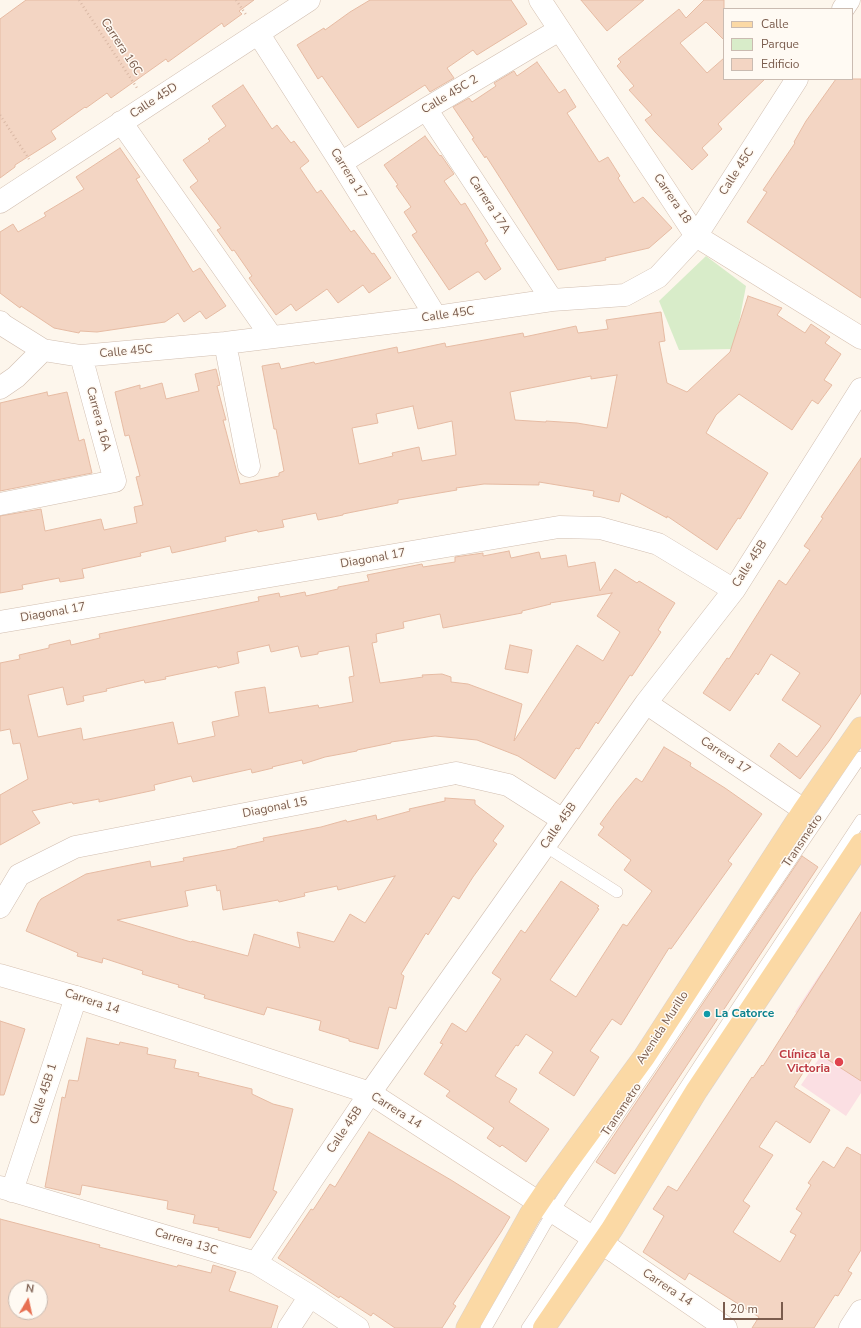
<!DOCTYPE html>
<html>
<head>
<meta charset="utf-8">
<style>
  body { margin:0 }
  #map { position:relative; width:861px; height:1328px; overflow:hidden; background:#fdf6ec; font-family:"Nunito Sans",sans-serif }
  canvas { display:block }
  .legend { position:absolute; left:723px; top:8px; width:130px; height:72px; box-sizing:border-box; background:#fffaf3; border:1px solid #cabbb1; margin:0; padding:5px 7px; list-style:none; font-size:12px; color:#7a5c4d }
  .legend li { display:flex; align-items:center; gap:8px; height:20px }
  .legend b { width:20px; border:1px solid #cabbb1 }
  .north { position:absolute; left:8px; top:1280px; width:40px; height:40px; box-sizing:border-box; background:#fffaf3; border:1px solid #cabbb1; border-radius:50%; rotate:9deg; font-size:11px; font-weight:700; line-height:16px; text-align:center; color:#7a5c4d }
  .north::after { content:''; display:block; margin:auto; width:14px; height:18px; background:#e76f51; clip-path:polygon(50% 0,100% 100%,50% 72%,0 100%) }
  .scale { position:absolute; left:723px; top:1302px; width:60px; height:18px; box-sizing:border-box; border:2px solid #7a5c4d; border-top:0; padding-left:5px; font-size:12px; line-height:14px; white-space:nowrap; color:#7a5c4d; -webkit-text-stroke:3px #fffaf3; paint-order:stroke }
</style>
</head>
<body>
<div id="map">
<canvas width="861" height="1328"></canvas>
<ul class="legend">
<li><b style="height:5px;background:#fbd9a5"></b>Calle</li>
<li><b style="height:11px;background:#d8ecc9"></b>Parque</li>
<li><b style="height:11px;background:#f3d5c3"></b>Edificio</li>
</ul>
<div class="north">N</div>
<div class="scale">20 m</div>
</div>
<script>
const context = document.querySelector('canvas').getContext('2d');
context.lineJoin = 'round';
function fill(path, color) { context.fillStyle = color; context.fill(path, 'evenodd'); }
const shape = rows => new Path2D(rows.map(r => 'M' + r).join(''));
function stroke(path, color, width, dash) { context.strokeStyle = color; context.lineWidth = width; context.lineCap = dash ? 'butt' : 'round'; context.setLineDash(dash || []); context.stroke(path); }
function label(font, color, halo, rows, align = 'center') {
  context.font = font + ' "Nunito Sans",sans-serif'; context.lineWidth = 3; context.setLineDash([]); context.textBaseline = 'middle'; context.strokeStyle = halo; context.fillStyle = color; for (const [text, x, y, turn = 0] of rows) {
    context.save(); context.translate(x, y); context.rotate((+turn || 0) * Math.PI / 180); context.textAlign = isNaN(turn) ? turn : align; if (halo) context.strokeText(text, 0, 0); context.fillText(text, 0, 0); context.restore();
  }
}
const medical = shape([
  [822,971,861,998,861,1093,846,1116,801,1085,833,1038,795,1012]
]);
const green = shape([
  [706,256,746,286,734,349,679,350,659,301]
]);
const building = shape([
  [26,0,254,0,239,11,242,14,224,27,222,23,168,62,166,59,111,98,107,93,86,108,85,107,51,131,56,139,15,165,15,167,0,178,0,19,26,0],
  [370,0,511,0,527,24,477,55,473,50,447,68,454,78,430,92,425,85,358,128,322,76,318,79,297,45,324,28,325,30,350,12,370,0],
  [581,0,644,0,607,31,581,0],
  [704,0,724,0,724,40,706,22,680,43,707,73,724,58,724,79,765,79,718,124,722,129,702,148,708,155,692,170,655,132,645,120,652,115,629,90,634,86,617,66,621,62,618,59,679,9,686,18,704,0],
  [537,62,559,93,565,89,576,107,567,113,599,162,608,157,620,176,618,178,634,203,643,197,672,228,649,248,605,258,606,260,558,270,504,184,486,156,485,158,472,139,474,138,453,107,469,98,472,102,496,86,494,83,514,71,517,76,537,62],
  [836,79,861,79,861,298,747,222,767,192,763,190,795,143,794,142,806,121,836,79],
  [243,85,272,129,277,125,291,143,294,141,309,161,300,168,317,193,321,190,351,232,354,230,372,254,374,253,391,278,369,293,363,285,338,303,327,289,296,311,291,304,276,315,249,278,252,276,234,250,232,251,217,230,221,228,190,187,198,181,183,160,210,141,208,139,226,126,212,106,243,85],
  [425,136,440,156,441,155,454,174,444,181,461,205,465,203,488,241,485,243,501,269,485,280,479,272,477,272,449,290,412,235,417,232,404,212,411,207,396,186,398,185,384,165,425,136],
  [120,148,140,177,136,179,193,272,200,268,226,306,206,319,200,311,184,322,178,313,165,322,97,332,80,331,79,333,54,328,21,306,20,308,0,293,0,232,13,224,18,232,46,216,44,213,84,189,76,177,120,148],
  [748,296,782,308,777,315,805,333,811,324,830,337,825,343,841,354,824,380,832,385,818,404,812,400,792,430,739,394,716,415,706,433,768,473,740,519,738,518,717,550,667,516,667,518,621,493,619,502,593,496,594,491,539,482,539,485,484,484,456,488,457,490,398,500,398,503,343,514,343,515,318,520,316,513,282,520,284,527,258,532,257,530,225,537,226,541,172,553,170,546,140,553,141,556,82,569,84,578,60,582,59,578,22,585,23,589,0,593,0,516,41,509,45,531,101,519,104,530,137,523,134,507,143,505,136,477,140,476,129,435,125,436,115,392,140,385,140,389,162,383,166,399,199,391,195,374,216,369,220,385,217,386,226,420,223,420,240,484,279,476,279,473,284,471,276,429,274,429,262,366,279,363,281,369,314,362,315,364,397,347,398,353,445,343,446,347,523,333,524,337,576,326,578,333,608,329,606,320,661,312,665,341,659,342,667,383,687,392,730,352,748,296],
  [617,375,607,428,577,423,546,421,546,422,515,420,510,392,591,376,591,379,617,375],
  [413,406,418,429,452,421,456,455,422,461,419,447,392,453,393,456,359,464,352,428,378,423,376,414,413,406],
  [47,392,48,396,67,392,79,441,84,439,92,473,0,491,0,403,47,392],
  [861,458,861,693,829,741,800,779,770,756,779,743,797,757,821,726,782,700,800,673,771,654,758,675,756,673,730,711,703,693,727,658,729,659,779,580,786,585,810,550,804,546,823,518,821,517,861,458],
  [509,551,511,558,539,552,541,559,566,555,568,567,595,562,600,591,615,569,637,583,639,581,675,603,658,630,661,632,632,676,630,675,598,724,596,722,579,749,576,748,555,779,518,756,477,740,435,736,391,742,391,743,357,750,357,751,325,757,303,764,302,760,272,767,273,768,252,773,251,769,193,782,191,776,154,785,155,790,99,802,99,799,73,804,72,802,32,811,40,823,0,845,0,795,28,779,20,743,13,744,10,729,0,731,0,663,20,659,19,655,49,648,49,645,70,640,71,645,100,638,99,634,259,601,258,597,279,593,280,597,305,592,306,596,338,589,338,587,369,581,367,575,422,564,423,567,455,562,455,557,483,553,483,556,509,551],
  [612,593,597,616,620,632,603,661,577,645,514,741,522,704,468,684,451,682,451,677,442,674,422,675,423,677,380,683,372,643,377,642,376,634,404,628,403,622,440,614,443,628,522,613,522,611,551,604,550,603,612,593],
  [269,645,271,652,298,646,301,657,318,654,318,652,349,646,354,676,349,677,353,702,319,708,318,705,269,713,265,687,235,692,239,716,212,722,215,736,178,744,173,722,83,740,81,728,38,737,28,695,63,687,67,705,84,701,83,696,107,691,106,689,144,680,145,683,166,679,165,677,217,666,218,668,239,663,237,652,269,645],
  [510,645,532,650,528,673,505,669,510,645],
  [664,747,691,763,690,766,725,788,762,814,728,861,732,864,671,949,669,948,621,1025,612,1019,590,1051,599,1057,574,1096,539,1073,553,1052,526,1034,518,1046,516,1045,495,1076,517,1089,509,1102,549,1129,526,1162,502,1145,500,1147,487,1138,494,1128,446,1096,450,1091,424,1074,443,1044,440,1043,452,1023,466,1032,501,979,492,973,521,930,525,933,561,881,599,906,597,908,599,909,550,980,576,997,623,924,627,926,652,891,624,870,631,860,598,835,604,827,600,824,616,802,636,778,642,782,664,747],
  [445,798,475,800,475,804,504,826,493,841,497,844,473,877,459,899,453,896,428,935,426,933,401,974,404,976,396,1009,389,1007,378,1049,349,1041,349,1039,319,1030,321,1021,267,1007,264,1015,204,998,205,995,178,987,179,985,142,974,143,971,103,958,102,963,77,956,78,953,26,931,38,903,41,899,86,874,150,861,151,867,184,861,183,858,237,848,237,847,264,841,263,838,321,827,346,820,347,822,376,815,377,820,410,811,409,809,445,801,445,798],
  [395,876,365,923,350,914,334,942,297,932,300,948,254,934,248,956,192,941,191,942,117,920,188,906,185,891,216,885,217,891,220,890,223,910,278,900,279,902,305,896,304,893,337,886,338,890,395,876],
  [802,856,818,867,615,1174,596,1162,802,856],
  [861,912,861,1081,816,1052,794,1087,830,1110,810,1143,776,1121,759,1147,773,1155,743,1201,750,1206,733,1232,780,1262,796,1235,790,1232,802,1213,796,1209,811,1185,808,1183,823,1161,834,1168,847,1147,861,1155,861,1250,848,1271,852,1273,838,1296,835,1295,814,1328,752,1328,759,1317,689,1273,685,1280,643,1252,664,1216,653,1209,668,1186,677,1191,752,1077,753,1078,762,1065,763,1066,861,912],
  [0,1021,25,1029,4,1095,0,1095,0,1021],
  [87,1038,119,1045,120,1042,148,1048,147,1054,176,1060,174,1068,199,1073,198,1076,252,1089,252,1094,273,1104,293,1109,273,1190,277,1192,250,1238,218,1230,219,1228,193,1223,195,1215,167,1209,168,1201,82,1185,80,1195,45,1187,62,1097,65,1098,69,1080,78,1081,87,1038],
  [369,1132,451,1180,510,1217,501,1232,453,1304,456,1306,442,1328,395,1328,373,1313,371,1316,340,1296,339,1298,278,1258,311,1209,313,1210,330,1184,335,1187,369,1132],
  [0,1219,100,1245,99,1247,177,1267,178,1265,211,1273,213,1265,236,1272,229,1291,278,1306,271,1328,0,1328,0,1219],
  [16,1288,40,1288,40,1312,16,1312,16,1288]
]);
const path = shape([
  [79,0,137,88],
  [236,0,247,16],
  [0,115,29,159]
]);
const lane = shape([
  [545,846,617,892],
  [486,1328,545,1225,563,1197,861,757],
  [527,1328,589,1235,698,1067,861,820]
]);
const street = shape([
  [843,9,849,0],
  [258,33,341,163,436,317],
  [426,109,552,300],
  [121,122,271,336],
  [341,163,426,109,559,30],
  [0,202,309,0],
  [0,322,3,325,43,350,81,356,225,343,436,317,552,300,625,295,658,277,696,236,797,79],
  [225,343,249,466],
  [0,388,16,377,43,350],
  [0,504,115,481,81,356],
  [0,622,559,527,600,528,658,544,734,590],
  [646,703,804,810],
  [0,907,19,875,75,847,456,773,508,785,563,820],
  [0,1187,256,1263,310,1296,358,1328],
  [12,1191,76,997],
  [256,1263,370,1093,563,820,646,703,734,590,861,389],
  [289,1328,310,1296],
  [850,1328,861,1311]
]);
const secondary = shape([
  [540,0,696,236,861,338],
  [0,975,76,997,370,1093,615,1252,726,1328]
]);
const primary = shape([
  [467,1328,530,1215,549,1187,644,1057,804,810,861,728],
  [544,1328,612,1229,697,1090,861,844]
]);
const markers = [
  [707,1014,4,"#0f9aa8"],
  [839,1062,5,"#e0444e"]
];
const streetNames = [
  ["Carrera 16C",121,47,57],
  ["Calle 45C 2",450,95,-31],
  ["Calle 45D",154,101,-33],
  ["Calle 45C",737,172,-57],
  ["Carrera 17",348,174,58],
  ["Carrera 18",672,199,56],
  ["Carrera 17A",489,205,57],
  ["Calle 45C",448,315,-8],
  ["Calle 45C",126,352,-5],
  ["Carrera 16A",98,419,75],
  ["Diagonal 17",373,559,-10],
  ["Calle 45B",750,564,-57],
  ["Diagonal 17",53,613,-10],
  ["Carrera 17",725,756,34],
  ["Diagonal 15",275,808,-11],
  ["Calle 45B",559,826,-55],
  ["Transmetro",803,841,-56],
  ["Carrera 14",92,1002,18],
  ["Avenida Murillo",663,1028,-57],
  ["Calle 45B 1",44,1094,-72],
  ["Transmetro",622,1110,-56],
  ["Carrera 14",396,1111,32],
  ["Calle 45B",345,1130,-56],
  ["Carrera 13C",186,1242,17],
  ["Carrera 14",667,1288,34]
];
const cultureNames = [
  ["La Catorce",715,1014]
];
const healthNames = [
  ["Clínica la",830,1055],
  ["Victoria",830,1069]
];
fill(medical, '#fbdfe3');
fill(green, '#d8ecc9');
fill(building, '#f3d5c3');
stroke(building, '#e6bba3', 1);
stroke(lane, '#d1beb0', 12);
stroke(street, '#d1beb0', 23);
stroke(secondary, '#d6c0b0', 23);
stroke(primary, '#dad1cd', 23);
stroke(path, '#d9b8a5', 2.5, [1, 3]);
stroke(lane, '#fff', 11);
stroke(street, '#fff', 22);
stroke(secondary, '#fff', 22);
stroke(primary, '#fbd9a5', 22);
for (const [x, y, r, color] of markers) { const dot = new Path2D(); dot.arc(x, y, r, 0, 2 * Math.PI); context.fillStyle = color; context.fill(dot); stroke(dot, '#fffaf3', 1.5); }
label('12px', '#7a5c4d', '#fffaf3', streetNames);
label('bold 12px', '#0d838f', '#fffaf3', cultureNames, 'left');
label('bold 12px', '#be3a42', '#fffaf3', healthNames, 'right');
</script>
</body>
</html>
